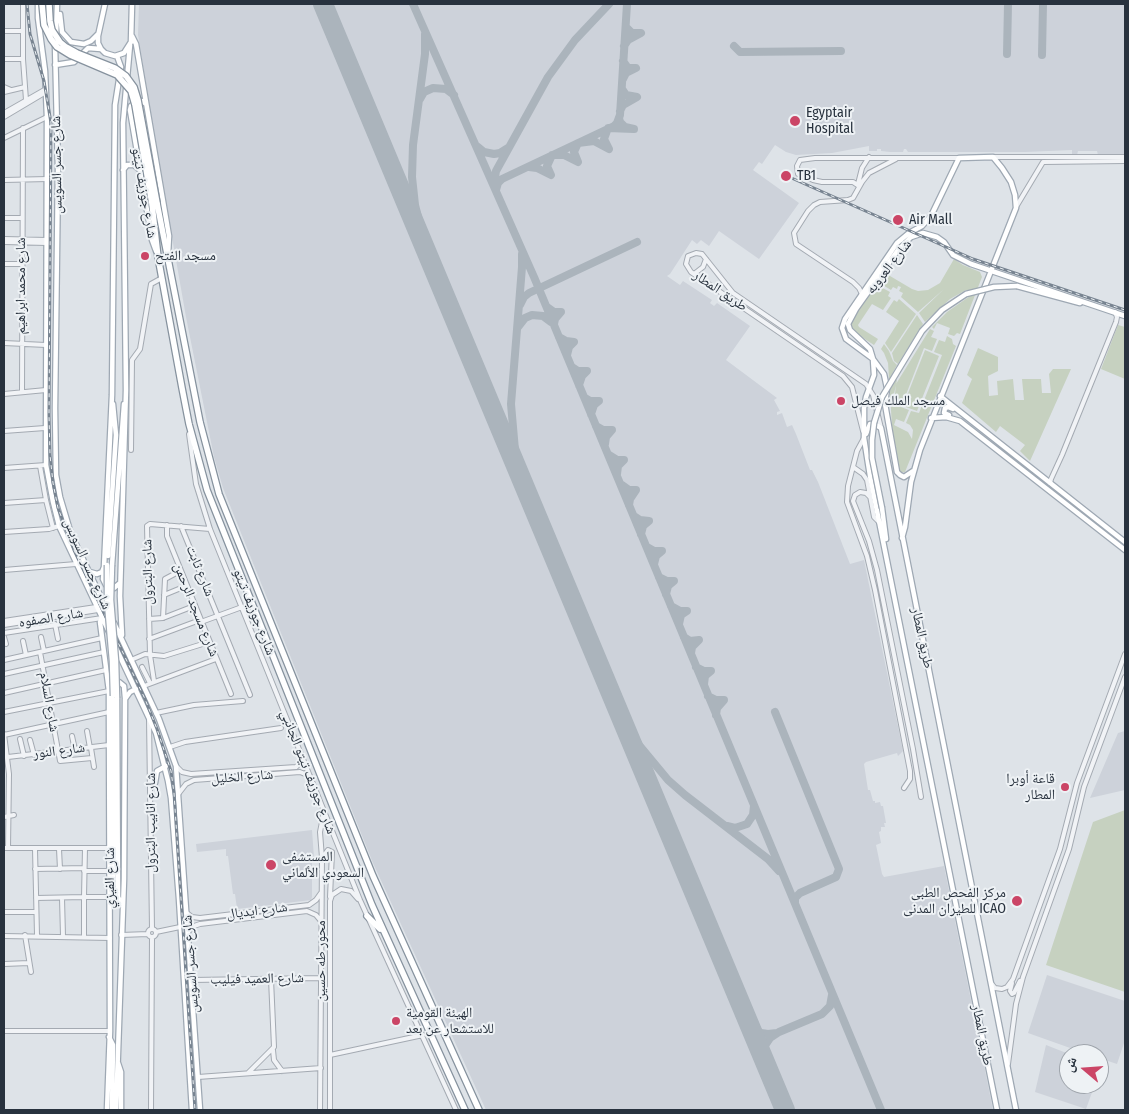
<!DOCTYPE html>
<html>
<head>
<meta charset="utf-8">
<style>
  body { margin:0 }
  #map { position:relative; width:1129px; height:1114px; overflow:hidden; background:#dee3e8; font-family:"Fira Sans Condensed","Noto Naskh Arabic",sans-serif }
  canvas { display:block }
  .frame { position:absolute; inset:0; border:5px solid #28323e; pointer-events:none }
  .north { position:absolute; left:1059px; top:1044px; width:50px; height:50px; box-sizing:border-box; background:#eef2f5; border:1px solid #9fa5ac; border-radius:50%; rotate:288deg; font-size:14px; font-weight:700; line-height:20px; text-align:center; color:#28323e }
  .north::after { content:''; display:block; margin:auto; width:18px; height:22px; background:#cb4566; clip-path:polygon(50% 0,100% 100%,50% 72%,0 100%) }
</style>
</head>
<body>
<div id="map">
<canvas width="1129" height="1114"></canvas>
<div class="frame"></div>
<div class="north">ش</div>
</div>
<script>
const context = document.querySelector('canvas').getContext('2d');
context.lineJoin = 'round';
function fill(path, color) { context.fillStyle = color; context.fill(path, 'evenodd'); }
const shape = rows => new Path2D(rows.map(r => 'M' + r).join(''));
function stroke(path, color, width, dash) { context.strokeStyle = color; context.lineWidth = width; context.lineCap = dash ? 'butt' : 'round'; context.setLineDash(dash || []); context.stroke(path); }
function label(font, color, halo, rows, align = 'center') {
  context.font = font + ' "Fira Sans Condensed","Noto Naskh Arabic",sans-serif'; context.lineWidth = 4; context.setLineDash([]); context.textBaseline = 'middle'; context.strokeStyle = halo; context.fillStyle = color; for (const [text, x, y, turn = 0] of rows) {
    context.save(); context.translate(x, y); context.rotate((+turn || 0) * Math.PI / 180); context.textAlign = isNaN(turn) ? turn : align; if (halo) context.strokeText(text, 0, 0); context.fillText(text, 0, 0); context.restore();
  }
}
const built = shape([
  [139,4,1125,4,1125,155,1098,155,1097,151,1078,151,1077,155,1072,155,1072,150,1025,152,908,152,906,149,904,149,903,152,890,152,881,151,881,149,877,149,877,151,869,151,869,146,832,153,796,155,786,152,775,145,762,164,759,162,753,170,799,203,759,259,719,231,709,246,701,240,697,244,692,240,670,274,667,276,680,285,683,281,712,300,710,303,714,306,717,303,750,326,726,360,777,398,774,400,780,411,777,412,777,415,782,413,787,427,792,425,796,434,810,470,812,470,818,482,850,564,864,560,903,751,898,756,897,753,866,762,864,764,868,790,870,790,873,801,875,801,875,803,880,802,881,806,883,806,886,823,884,823,885,827,881,827,881,831,879,832,881,843,876,845,882,874,884,877,944,866,993,1110,486,1110,373,863,223,488,214,457,186,317,155,140,138,35],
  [1125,731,1125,790,1090,798,1118,733],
  [312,830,314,858,312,858,312,897,311,900,237,909,235,894,233,894,228,856,226,856,226,849,197,852,196,844],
  [1047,975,1125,1001,1125,1040,1117,1064,1099,1058,1099,1054,1087,1054,1028,1033],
  [1046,1045,1069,1054,1069,1084,1095,1084,1086,1109,1035,1092]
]);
const green = shape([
  [954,259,963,265,980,272,982,277,960,334,957,333,954,336,948,334,950,328,937,323,934,329,932,327,947,312,970,296,971,293,969,290,966,290,950,299,925,322,919,313,944,289,918,312,901,297,903,293,899,291,901,287,898,286,897,289,893,287,891,290,881,284,881,278,885,273,912,289,918,291,928,290,940,283],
  [879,286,890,292,888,296,891,298,883,310,872,304,858,325,859,327,878,339,874,345,854,332,851,325,852,319,874,288],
  [899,299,916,314,891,352,885,343,899,321,886,312,894,300,897,302],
  [917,315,923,324,898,364,894,361,892,353],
  [1118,325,1125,327,1125,379,1101,369],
  [930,329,934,331,931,337,937,339,932,351,924,348,902,405,895,394,896,384],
  [947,336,952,339,953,344,956,346,905,472,901,472,898,467,892,426,888,363,884,353,881,349,884,344,889,351,893,361,897,365,891,376,897,380,894,394,901,407,909,410,904,422,896,419,894,425,908,432,912,439,913,430,910,425,906,423,911,411,919,413,942,355,934,352,939,340,945,342],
  [978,348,998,357,998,371,988,376,989,396,998,395,997,381,1013,379,1015,400,1024,400,1022,379,1041,379,1042,393,1051,393,1049,374,1053,369,1071,369,1030,461,1020,451,1025,445,1000,426,996,432,962,403,972,379,967,375],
  [925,350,939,356,917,411,903,406],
  [1125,810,1125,992,1046,965,1093,822]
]);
const taxiway = shape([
  [326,4,327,13],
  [413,4,534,277,881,1110],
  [425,34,425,54,413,145,412,177,415,205,427,252],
  [624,46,628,40,641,33,632,33,626,27],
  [734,46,740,52,841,51],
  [1007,54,1008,4],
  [1042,55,1043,4],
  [623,79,626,73,636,68,628,68,623,61],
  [420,99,424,92,433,88,446,89,454,95],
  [620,111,623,105,637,97,626,95,622,89],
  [478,147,484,152,494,154,500,153,508,148],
  [529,167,537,168,551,175,547,166,552,155,564,155,578,162,574,152,578,143,594,141,609,149,604,139,608,128,634,129,625,127,620,122,619,118],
  [494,184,496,171,548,77,575,40,609,4],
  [496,190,498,183,502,179,614,126,617,123,620,115,627,4],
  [522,254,522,267,511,404,515,450,524,485],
  [520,305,524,297,529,293,637,242],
  [547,307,554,312,561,312,555,319,554,324],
  [518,327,525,318,532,315,543,316,551,322],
  [559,337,566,341,574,342,569,347,567,355],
  [572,367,578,371,587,371,582,376,579,385],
  [585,398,590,401,599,401,594,405,591,414],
  [596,426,603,430,612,430,606,437,605,444],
  [609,455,617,460,624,460,618,466,617,474],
  [622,485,629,490,636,490,630,499,629,505],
  [634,516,640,520,649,521,643,526,641,534],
  [647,547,654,551,662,551,656,556,654,564],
  [659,577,667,581,674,581,668,586,666,594],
  [671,606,680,611,687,611,681,615,679,624],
  [684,637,690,641,699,640,692,647,691,653],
  [696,667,704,671,711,671,705,676,704,684],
  [708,696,716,700,724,700,717,708,716,715],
  [775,712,839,869,836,877,800,893,795,898,795,902],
  [620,715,639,745,668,780,685,795,768,859,779,871],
  [727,826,735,828,747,824,753,815,754,806],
  [748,1022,755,1029,761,1033,768,1034,777,1033],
  [765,1061,764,1047,770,1038,779,1032,822,1014,830,1006,832,995]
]);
const runway = shape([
  [323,4,785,1110]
]);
const minor = shape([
  [23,4,23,59,26,100],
  [4,31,23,31],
  [4,59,23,59],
  [4,87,11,90],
  [4,92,25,87],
  [4,113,46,89],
  [4,117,46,92],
  [4,138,47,117],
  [993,157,1125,157],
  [4,180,48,179],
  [858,184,862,168,869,157],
  [859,186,853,182,822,182,813,180,798,174,797,166,800,160,815,158,959,158],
  [1016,207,1043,162,1125,161],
  [4,218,22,218],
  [4,239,47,240],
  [4,242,47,243],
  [4,264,21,264],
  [694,274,703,267,706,259],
  [862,294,859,288,853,282,796,244,794,233,808,211,814,205,820,202,848,200,853,198,862,182,869,173,896,159],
  [4,343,46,345],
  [22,392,23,128],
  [4,394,46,390],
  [4,431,45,428],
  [863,431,852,387,843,376,691,272,686,264,688,256,696,253,702,254,733,293,866,384,873,395,881,428],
  [189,434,196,484,210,529,360,900,456,1110],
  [864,438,857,451,848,486,847,502,867,556,875,590,910,771,910,779,904,788],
  [131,450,132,360,140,349,151,284,162,278],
  [40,466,46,500,53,528],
  [853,467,863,474,867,480,874,517,880,523],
  [4,468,46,465],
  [1050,483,1051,479,1062,455,1116,322,1117,317,1115,312],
  [871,498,866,493,860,492,855,495,853,501,869,541,877,570,913,749,921,797],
  [4,503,46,500],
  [167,525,167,536,231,694],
  [181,526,250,695],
  [4,532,49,529,59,526],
  [4,570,76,564],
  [164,595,186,586],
  [163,618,165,579,180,571],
  [149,619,163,618,194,606],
  [4,621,96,607],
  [201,622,242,607],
  [55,624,58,639],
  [4,625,98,610],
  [4,633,102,618],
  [4,637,6,644],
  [41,637,44,651],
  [149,639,200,620],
  [23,641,26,655],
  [40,652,60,761,92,758],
  [4,660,102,638],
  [131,660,145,654,164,656,209,642],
  [142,667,150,683],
  [4,674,104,652],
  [154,681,150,655,147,526,150,524,210,529],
  [144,686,216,659],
  [4,693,106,670],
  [4,712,109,691],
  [156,713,194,705,243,701],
  [149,719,152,929],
  [87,731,90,748],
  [4,734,9,774,8,848],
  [4,735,109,712],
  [72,736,75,750],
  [20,739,24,756],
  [30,740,34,755],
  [170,747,185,742,281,728],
  [91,748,94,767],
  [8,757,109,745],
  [176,766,182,772,191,774,296,767,303,760],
  [179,793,186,784,194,780,300,772,310,776],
  [4,817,14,815],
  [4,848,109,848],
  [35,849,37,935],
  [59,849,60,869],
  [323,857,328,850,332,852,330,897],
  [35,869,84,868],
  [84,871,109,871],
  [36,898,84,897,85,848],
  [62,898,63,936],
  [4,912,36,912],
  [187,913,192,917,200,918,309,905,316,900,321,893],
  '148 933a4 4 0 1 1 8 0a4 4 0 1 1-8 0Z',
  [189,931,194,926,200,924,307,911,316,915,321,921],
  [156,932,180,927],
  [25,935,31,972],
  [121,935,148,934],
  [4,936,110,938],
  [84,936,84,897,109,897],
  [4,964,29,963],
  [192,980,321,978],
  [991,983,995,988,1002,989,1007,987,1013,979,1060,849,1077,783,1125,654],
  [1012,983,1010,991,1012,994,1014,993,1020,981],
  [4,1031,110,1031],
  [273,1050,274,1060,282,1071],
  [330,1055,423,1035],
  [1008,1064,1016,1004,1023,977,1069,849,1084,787,1125,677],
  [248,1073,274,1047,271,979],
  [198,1077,321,1068],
  [151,1110,152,937],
  [320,1110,322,858,320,832,324,812],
  [330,1110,330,901,332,895,341,889,351,891,358,899]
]);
const major = shape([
  [38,4,38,18,45,71,47,117,46,465,53,502,59,526,109,632],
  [105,4,98,36,98,43,101,49,105,53,115,56,124,53,131,42,132,4],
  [60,14,62,32,71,42,84,44,91,41,98,34],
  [132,36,136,44,169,236,168,255],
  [56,37,57,4],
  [55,45,58,169,55,408,56,475,60,497,71,534,108,612],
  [55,65,74,62,88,48,101,49],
  [146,104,142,101,136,102,131,106,130,110,152,240,156,251],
  [123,170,127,165,134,165,140,170],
  [1017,286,1080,303],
  [940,396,1125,542],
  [885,404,887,388,884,374,873,359,846,339,842,328,845,319,897,243,909,233,922,226,931,216,959,158,993,157,1002,168,1011,182,1015,195,1016,208,920,450,911,482,905,527,902,538],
  [885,404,897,472,900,475,904,477,913,471],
  [949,415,944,413,945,408,948,407,953,409],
  [931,418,946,417,960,421,1125,550],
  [866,434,870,424,874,424,881,428,1016,1110],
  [882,508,886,539],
  [108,556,116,435,113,404],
  [112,565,124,404],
  [104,569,103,579,106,585,114,588,120,583],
  [90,572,97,574,102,572,104,567,112,395,115,105,121,67,117,56],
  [102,618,100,622,109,691,109,712,110,1031,107,1110],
  [114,623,159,719,176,766,200,1110],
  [122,635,120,596,126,390,123,123,130,45],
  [115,646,156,733,168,781,171,798,179,899,192,1110],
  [115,682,119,682,124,686,125,698],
  [117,698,118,897,122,905],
  [151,787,155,783,157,771,166,766],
  [112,905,114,857,113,696],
  [109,1037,113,1045,112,1110],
  [118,1063,121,1072,121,1110],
  [116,1110,124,879,125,699,130,692,136,689],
  [997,1110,870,476,864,438,864,408,866,397,874,375,873,359,870,349,850,330,848,324,856,309,898,250,911,237,923,233,937,237,944,242,953,255,971,264,1125,316]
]);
const highway = shape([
  [157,203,200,422,219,494,373,876,479,1110],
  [152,204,158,257,182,388,189,424,207,490,372,905,465,1110],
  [367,916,380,929]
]);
const rail = shape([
  [27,4,30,34,44,81,51,123,49,415,50,455,53,483,58,508,74,550,145,699,157,729,171,771,174,793,195,1110],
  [787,176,973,259,1125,310]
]);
const majorBridge = shape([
  [882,508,872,458,872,440,874,423,882,397,922,331,942,310,966,294,994,287,1017,286],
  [107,565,107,602,112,661,113,696],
  [112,565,111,600,116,661,117,698]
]);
const highwayBridge = shape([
  [42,4,44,25,51,39,57,47,70,55,117,75,131,91,135,105,152,204],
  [49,4,50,21,52,30,60,42,66,47,77,53,115,68,126,76,134,87,138,100,157,203]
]);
const markers = [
  [795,121,6,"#cb4566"],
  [786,176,6,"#cb4566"],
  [898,220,6,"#cb4566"],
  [145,256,5,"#cb4566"],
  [841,401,5,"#cb4566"],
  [1065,787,5,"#cb4566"],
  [271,865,6,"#cb4566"],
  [1017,901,6,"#cb4566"],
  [396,1021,5,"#cb4566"]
];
const poiNames = [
  ["Egyptair",806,113],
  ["Hospital",806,129],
  ["TB1",797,176],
  ["Air Mall",909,220],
  ["مسجد الفتح",155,256],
  ["مسجد الملك فيصل",851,401],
  ["قاعة أوبرا",1055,779,"right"],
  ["المطار",1055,795,"right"],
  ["المستشفى",282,857],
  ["السعودي الألماني",282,873],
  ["مركز الفحص الطبى",1006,893,"right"],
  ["للطيران المدنى ICAO",1006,909,"right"],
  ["الهيئة القومية",406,1013],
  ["للاستشعار عن بعد",406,1029]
];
const streetNames = [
  ["شارع جسر السويس",57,165,-91],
  ["شارع جوزيف تيتو",144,193,80],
  ["شارع العروبه",889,267,-52],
  ["شارع محمد ابراهيم",21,286,-90],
  ["طريق المطار",720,291,34],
  ["شارع جسر السويس",87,564,66],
  ["شارع ثابت",200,571,68],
  ["شارع البترول",148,572,-91],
  ["شارع مسجد الرحمن",196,610,68],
  ["شارع جوزيف تيتو",254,612,68],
  ["شارع الصفوه",51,618,-9],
  ["طريق المطار",922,638,78],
  ["شارع السلام",49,702,80],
  ["شارع النور",59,751,-7],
  ["شارع جوزيف تيتو الجانبي",308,772,69],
  ["شارع الخليل",242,777,-4],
  ["شارع انابيب البترول",151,823,-90],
  ["شارع الفيزي",110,878,-90],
  ["شارع ايديال",257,911,-7],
  ["محور طه حسين",321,961,-90],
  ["شارع جسر السويس",191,964,-94],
  ["شارع العميد فيليب",257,979,-1],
  ["طريق المطار",982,1035,79]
];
fill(built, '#cdd2da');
fill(green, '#c6d1c0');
stroke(taxiway, '#abb4bc', 8);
stroke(runway, '#abb4bc', 20);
stroke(minor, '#a4aab2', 6);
stroke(major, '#9ea8b3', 7);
stroke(highway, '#86929e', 8);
stroke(minor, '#f1f3f6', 4);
stroke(major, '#fff', 4.5);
stroke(highway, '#fff', 5.5);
stroke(rail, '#788491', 3);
stroke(rail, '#eef2f5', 1, [4]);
stroke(majorBridge, '#9ea8b3', 7, []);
stroke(highwayBridge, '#86929e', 8, []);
stroke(majorBridge, '#fff', 4.5);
stroke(highwayBridge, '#fff', 5.5);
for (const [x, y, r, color] of markers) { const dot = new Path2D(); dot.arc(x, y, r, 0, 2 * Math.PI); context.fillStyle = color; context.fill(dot); stroke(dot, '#eef2f5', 2); }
label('14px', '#28323e', '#eef2f5', poiNames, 'left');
label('14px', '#28323e', '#eef2f5', streetNames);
</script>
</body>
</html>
